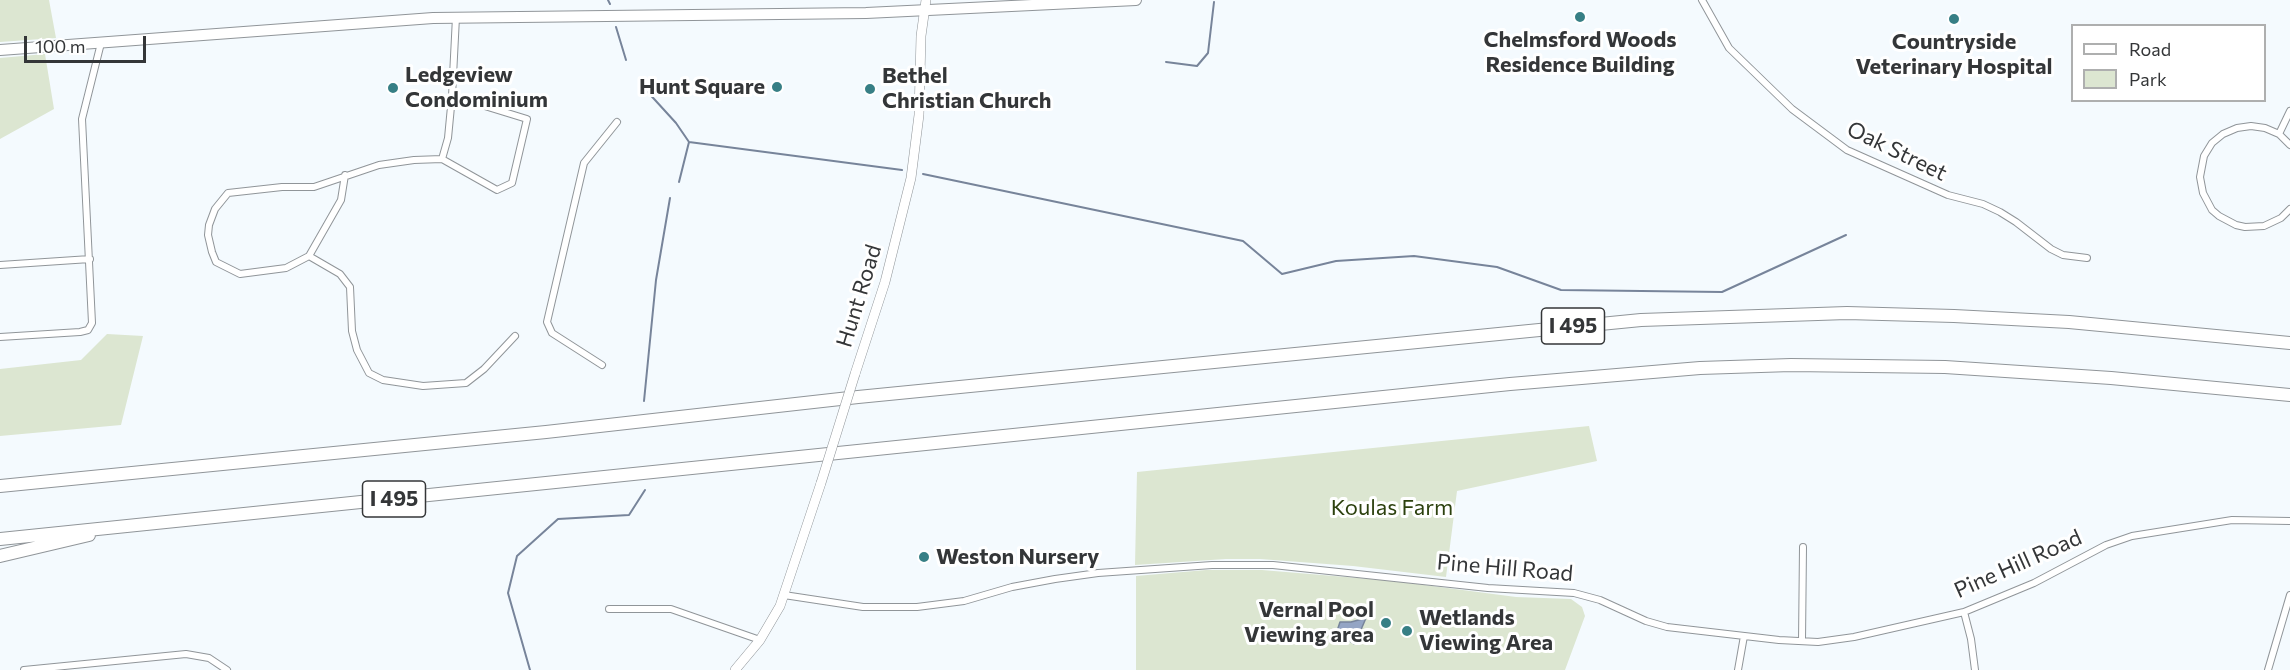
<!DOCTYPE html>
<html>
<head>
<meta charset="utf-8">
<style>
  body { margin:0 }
  #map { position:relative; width:2290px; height:670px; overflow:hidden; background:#f4fafe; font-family:Commissioner,sans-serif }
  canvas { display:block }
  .legend { position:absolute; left:2071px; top:24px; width:195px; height:78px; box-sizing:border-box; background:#fff; border:2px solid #aeafaf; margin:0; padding:8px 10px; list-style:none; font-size:18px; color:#343638 }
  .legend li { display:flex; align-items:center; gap:12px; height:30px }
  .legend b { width:30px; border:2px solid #aeafaf }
  .scale { position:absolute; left:24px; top:36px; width:122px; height:27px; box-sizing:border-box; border:3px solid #343638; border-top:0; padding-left:8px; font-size:18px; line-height:21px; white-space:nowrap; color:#343638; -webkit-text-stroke:4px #fff; paint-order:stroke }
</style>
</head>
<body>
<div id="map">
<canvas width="2290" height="670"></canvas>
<ul class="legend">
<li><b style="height:8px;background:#fff"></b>Road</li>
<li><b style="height:16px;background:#dce6d1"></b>Park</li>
</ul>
<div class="scale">100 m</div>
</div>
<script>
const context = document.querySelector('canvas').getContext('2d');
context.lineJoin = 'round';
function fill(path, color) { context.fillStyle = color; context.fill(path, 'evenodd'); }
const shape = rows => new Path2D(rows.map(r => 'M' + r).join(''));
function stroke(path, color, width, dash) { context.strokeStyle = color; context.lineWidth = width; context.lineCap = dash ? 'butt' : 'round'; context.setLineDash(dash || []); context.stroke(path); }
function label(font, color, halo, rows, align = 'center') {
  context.font = font + ' Commissioner,sans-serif'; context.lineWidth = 6; context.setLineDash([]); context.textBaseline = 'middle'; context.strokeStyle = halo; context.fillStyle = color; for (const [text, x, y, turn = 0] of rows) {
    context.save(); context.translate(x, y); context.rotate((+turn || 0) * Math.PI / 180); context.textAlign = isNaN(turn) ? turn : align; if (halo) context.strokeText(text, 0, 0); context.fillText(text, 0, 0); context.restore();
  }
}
const green = shape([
  [0,0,49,0,56,38,0,42],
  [45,54,54,109,0,139,0,58],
  [107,334,143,336,121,425,0,436,0,369,81,360],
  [1589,426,1597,461,1457,491,1446,577,1353,566,1260,559,1226,559,1135,565,1137,472],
  [1206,570,1262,570,1394,581,1516,597,1571,599,1582,607,1585,616,1565,670,1136,670,1136,576]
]);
const water = shape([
  [1366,618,1360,632,1361,639,1354,644,1348,640,1338,640,1337,631,1340,622,1351,622,1366,618]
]);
const stream = shape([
  [608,0,610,4],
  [616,27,626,60],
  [1166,62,1197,66,1208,53,1214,2],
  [645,89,676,123,689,142,679,182],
  [689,142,902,170],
  [923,174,1243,241,1282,274,1336,261,1414,256,1497,267,1561,290,1722,292,1846,235],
  [644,401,656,280,670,198],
  [530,670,508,593,517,556,558,519,629,515,645,490]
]);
const street = shape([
  [1702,0,1729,48,1792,109,1847,150,1948,195,1983,204,2000,212,2016,222,2051,249,2063,255,2087,258],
  [452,96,448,138,442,159,497,190,512,183,527,119,452,96,456,17],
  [2279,134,2290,111],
  [2290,145,2279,134,2265,128,2251,126,2237,128,2223,134,2212,143,2204,156,2200,177,2203,193,2212,210,2219,216,2236,225,2245,227,2264,226,2281,218,2290,209],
  [442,159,414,160,379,165,314,187,282,187,228,193,215,209,209,225,208,235,212,252,216,262,240,274,286,268,309,256,340,274,350,287,352,331,357,350,369,373,383,380,423,386,466,383,484,369,515,336],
  [309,256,341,200,345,175],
  [0,265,90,259],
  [0,337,80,332,88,330,92,323,82,119,101,43],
  [602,365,552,333,547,322,584,163,617,122],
  [784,595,863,607,917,607,964,601,1012,587,1055,579,1098,573,1212,565,1273,565,1488,588,1574,593,1600,600,1646,621,1667,627,1779,640,1818,642,1854,637,1964,612,2034,583,2106,545,2132,536,2232,520,2290,521],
  [609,609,671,609,760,640],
  [1964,612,1971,639,1975,670],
  [1802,641,1803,547],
  [24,670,186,654,209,658,227,670],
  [1738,670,1744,636],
  [2268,670,2290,595]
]);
const secondary = shape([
  [855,374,885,282,911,178,919,115,921,36,926,0],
  [735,670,760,640,780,606,821,483]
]);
const primary = shape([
  [0,50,433,18,866,13,1136,0]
]);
const highway = shape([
  [0,486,546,432,858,397,1641,320,1847,313,1954,316,2069,322,2290,343],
  [0,539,1510,384,1700,368,1791,365,1945,367,2111,378,2290,395],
  [0,556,89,535]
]);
const secondaryBridge = shape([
  [821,483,855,374]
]);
const markers = [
  [1580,17,6,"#377f85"],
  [1954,19,6,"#377f85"],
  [777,87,6,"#377f85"],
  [393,88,6,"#377f85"],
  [870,89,6,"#377f85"],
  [924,557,6,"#377f85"],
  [1386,623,6,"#377f85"],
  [1407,631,6,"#377f85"]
];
const shields = [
  [1573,326,63],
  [394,499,63]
];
const shieldNames = [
  ["I 495",1573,326],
  ["I 495",394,499]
];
const poiNames = [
  ["Chelmsford Woods",1580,40,"center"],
  ["Residence Building",1580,65,"center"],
  ["Countryside",1954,42,"center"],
  ["Veterinary Hospital",1954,67,"center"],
  ["Ledgeview",405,75],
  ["Condominium",405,100],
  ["Bethel",882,76],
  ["Christian Church",882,101],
  ["Hunt Square",765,87,"right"],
  ["Weston Nursery",936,557],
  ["Vernal Pool",1374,610,"right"],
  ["Viewing area",1374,635,"right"],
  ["Wetlands",1419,618],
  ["Viewing Area",1419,643]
];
const streetNames = [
  ["Oak Street",1897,151,26],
  ["Hunt Road",859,296,-73],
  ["Pine Hill Road",2018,564,-24],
  ["Pine Hill Road",1505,568,5]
];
const parkNames = [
  ["Koulas Farm",1392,508]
];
fill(green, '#dce6d1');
fill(water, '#94a5c4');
stroke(water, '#77849a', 1.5);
stroke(stream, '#77849a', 2);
stroke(street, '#909599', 8);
stroke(secondary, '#909599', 10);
stroke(primary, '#909599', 12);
stroke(highway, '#909599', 14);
stroke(street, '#fff', 6);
stroke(secondary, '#fff', 9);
stroke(primary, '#fff', 10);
stroke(highway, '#fff', 12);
stroke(secondaryBridge, '#909599', 10, []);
stroke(secondaryBridge, '#fff', 9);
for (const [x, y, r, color] of markers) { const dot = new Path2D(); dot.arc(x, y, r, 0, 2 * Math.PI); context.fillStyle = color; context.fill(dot); stroke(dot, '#fff', 2); }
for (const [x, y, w] of shields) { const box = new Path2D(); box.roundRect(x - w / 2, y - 18, w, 36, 4.5); context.fillStyle = '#fff'; context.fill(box); stroke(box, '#343638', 1.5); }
label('bold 21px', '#343638', null, shieldNames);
label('bold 22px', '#343638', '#fff', poiNames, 'left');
label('22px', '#343638', '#fff', streetNames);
label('22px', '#2c410e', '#fff', parkNames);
</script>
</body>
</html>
